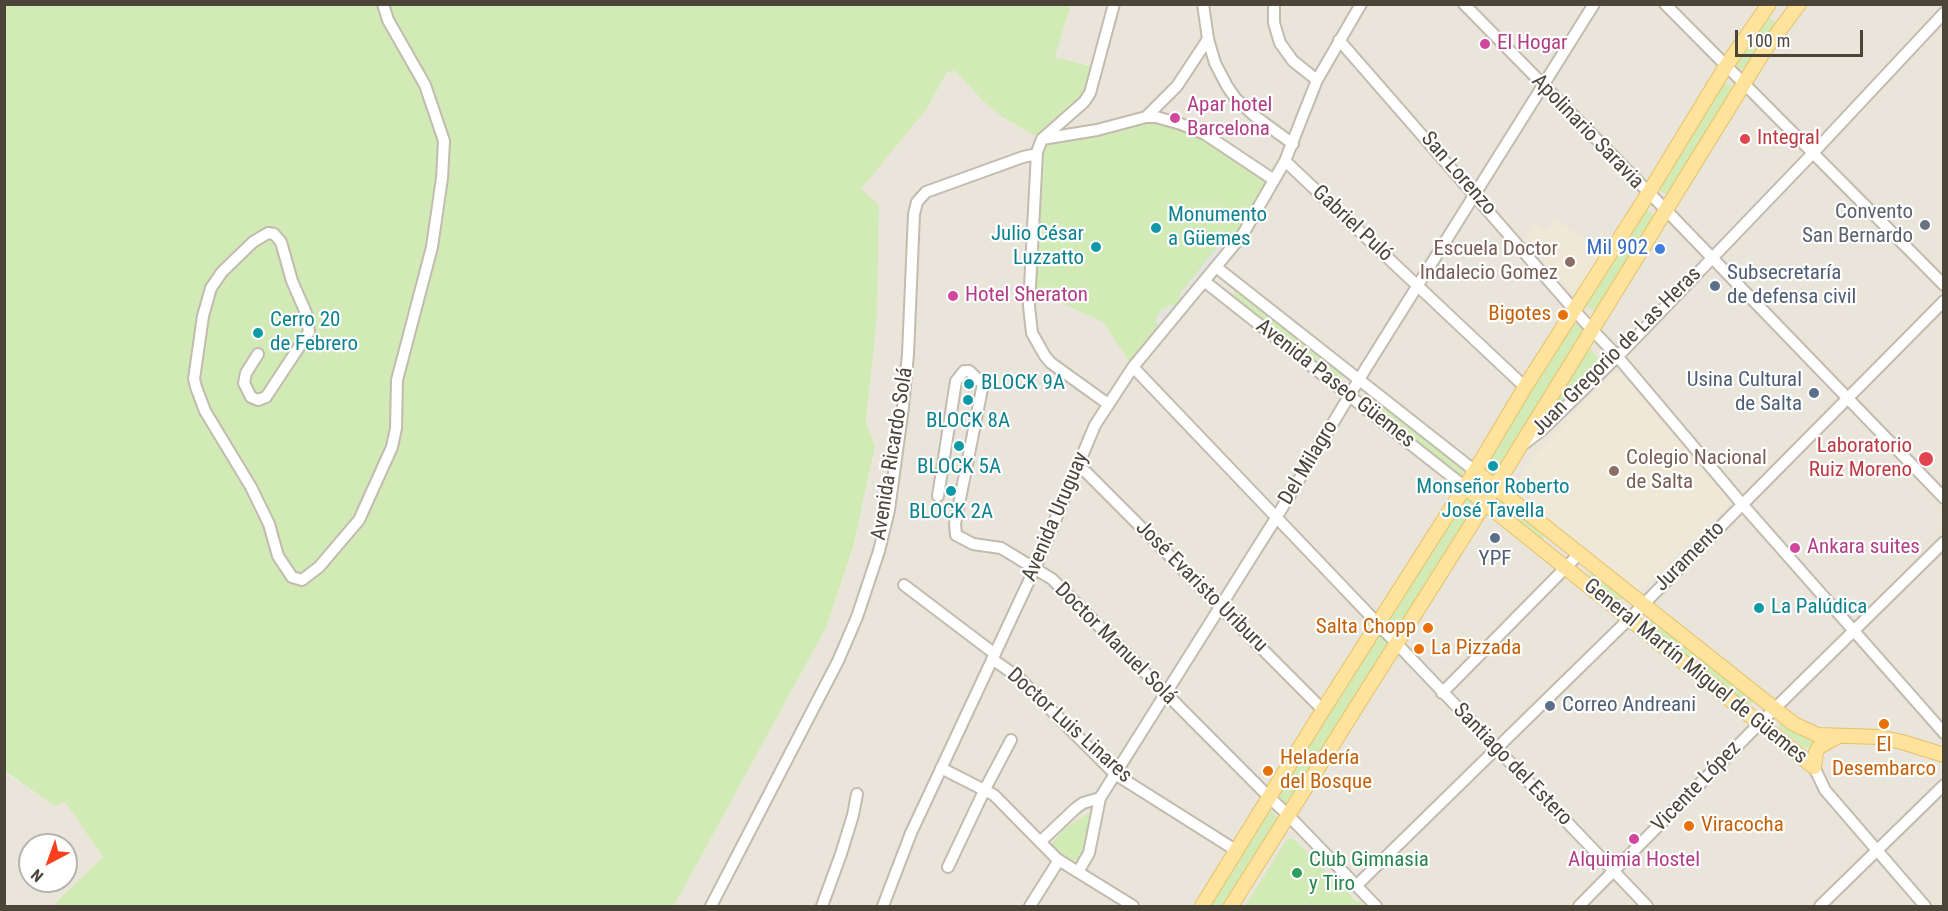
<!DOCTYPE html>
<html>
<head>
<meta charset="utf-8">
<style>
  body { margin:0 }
  #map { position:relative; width:1948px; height:911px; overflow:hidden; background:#f6f3ec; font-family:"Roboto Condensed",sans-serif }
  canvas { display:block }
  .frame { position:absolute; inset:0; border:6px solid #4b4439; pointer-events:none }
  .north { position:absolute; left:18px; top:833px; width:60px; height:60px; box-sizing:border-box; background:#fff; border:2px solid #b7b4b0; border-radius:50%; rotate:221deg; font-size:16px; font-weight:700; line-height:24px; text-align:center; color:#4b4439 }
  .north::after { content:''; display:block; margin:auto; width:21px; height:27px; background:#fc3f1d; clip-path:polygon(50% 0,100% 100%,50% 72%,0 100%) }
  .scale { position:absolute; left:1735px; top:30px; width:128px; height:27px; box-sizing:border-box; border:3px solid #4b4439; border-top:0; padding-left:8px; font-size:18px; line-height:21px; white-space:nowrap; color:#4b4439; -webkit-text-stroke:4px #fff; paint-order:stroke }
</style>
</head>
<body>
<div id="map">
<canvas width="1948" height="911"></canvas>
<div class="frame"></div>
<div class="north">N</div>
<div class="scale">100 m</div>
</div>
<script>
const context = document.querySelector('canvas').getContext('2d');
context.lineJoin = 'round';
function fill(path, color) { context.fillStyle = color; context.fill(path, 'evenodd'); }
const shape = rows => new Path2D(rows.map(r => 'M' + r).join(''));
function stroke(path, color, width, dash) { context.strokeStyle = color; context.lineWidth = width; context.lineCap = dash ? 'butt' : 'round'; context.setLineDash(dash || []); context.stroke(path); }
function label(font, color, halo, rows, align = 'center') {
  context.font = font + ' "Roboto Condensed",sans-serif'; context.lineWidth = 4.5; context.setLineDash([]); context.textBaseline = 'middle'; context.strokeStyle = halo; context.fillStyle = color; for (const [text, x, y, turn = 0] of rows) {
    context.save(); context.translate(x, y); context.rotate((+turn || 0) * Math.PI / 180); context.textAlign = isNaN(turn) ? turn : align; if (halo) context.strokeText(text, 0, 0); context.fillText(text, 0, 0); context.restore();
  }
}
const residential = shape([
  [1071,5,1943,5,1943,906,674,906,826,628,854,546,875,446,866,423,877,318,860,189,926,110,947,72,955,71,983,101,1002,117,1035,136,1095,66,1055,57],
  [4,771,54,806,65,801,103,857,52,906,5,906],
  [30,845,66,845,66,881,30,881]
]);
const education = shape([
  [1555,220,1603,250,1577,291,1569,290,1525,240,1535,223,1547,231],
  [1613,373,1620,373,1729,498,1728,506,1644,588,1638,590,1516,493,1515,485,1533,457]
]);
const green = shape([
  [5,5,1071,5,1055,57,1096,67,1087,91,1035,136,1002,117,983,101,955,71,947,72,926,110,861,189,879,205,877,318,866,422,875,446,854,545,826,628,674,906,52,906,103,857,65,802,54,806,5,771],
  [1768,14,1770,18,1777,24,1745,69,1740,69,1736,64,1738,59],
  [1723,81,1735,89,1669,196,1657,189],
  [1146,117,1181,124,1274,180,1241,237,1133,367,1103,322,1030,288,1042,145,1049,140],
  [1644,209,1656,216,1595,311,1583,304],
  [1235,289,1239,289,1343,373,1342,378,1338,379,1233,295],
  [1575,324,1581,326,1583,334,1495,476,1491,476,1485,471,1484,465,1571,326],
  [1591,350,1600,360,1599,366,1556,408,1555,404,1587,352],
  [1369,396,1372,396,1464,469,1463,475,1460,475,1367,402,1366,398],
  [1496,495,1544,534,1543,537,1540,539,1492,501],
  [1467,497,1474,503,1476,508,1400,630,1394,631,1387,624,1386,620,1463,498],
  [1593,573,1623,595,1622,600,1617,601,1589,578,1589,575],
  [1649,616,1697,655,1695,659,1691,659,1645,623,1644,619],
  [1376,636,1380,636,1386,640,1388,647,1289,804,1285,804,1278,796,1280,789],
  [1705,663,1709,663,1752,697,1753,703,1747,704,1704,669,1703,666],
  [1781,724,1815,740,1815,742,1810,747,1804,748,1778,727],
  [1094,810,1086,853,1080,861,1064,858,1053,847,1052,843,1065,828],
  [1271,810,1278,818,1276,825,1226,906,1208,906,1265,814],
  [1287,839,1294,839,1357,902,1359,901,1365,906,1245,906]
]);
const parking = shape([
  [1229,232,1234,236,1184,300,1179,295],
  [1172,305,1177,308,1159,329,1156,321,1157,315,1163,309]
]);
const minor = shape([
  [1274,4,1274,23,1280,43,1293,61,1317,80],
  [1464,4,1665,209,1944,498],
  [1665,4,1944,285],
  [1208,39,1215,63,1227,86,1236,99,1256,117,1293,144],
  [1339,40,1583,320,1617,356,1742,504,1944,733],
  [1146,117,1177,86,1208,39,1203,4],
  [1042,139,1097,130,1146,117,1156,117,1181,124,1205,134,1274,180],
  [1285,161,1525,387],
  [1216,267,1475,471],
  [1204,281,1465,487],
  [258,354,246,373,244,383,251,397,258,400,266,397,309,332,306,313,292,281,281,242,274,234,268,233,253,242,222,272,211,288,203,316,194,379,196,387,205,411,251,487,269,524,278,556,292,577,302,580,319,567,359,520,392,447,396,428,397,380,432,247,442,178,444,141,425,85,388,20,383,4],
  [1133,367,1647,906],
  [1108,404,1051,363,1045,356,1032,333,1029,306,1037,152,1042,139,1084,102,1090,93,1114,4],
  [1525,443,1542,430,1622,352,1813,153,1944,13],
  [1077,466,1087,473,1323,710],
  [938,496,956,381,964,371,969,371,983,384,955,524,956,535,973,544,1001,548,1052,579,1270,798,1288,815,1376,906],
  [904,585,995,654],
  [992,659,1018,677,1115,774,1237,851],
  [1442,693,1579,554],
  [1814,767,1825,790,1925,906],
  [941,768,994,795,1057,859,1133,906],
  [1040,842,1076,808,1083,803,1100,798],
  [948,867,985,789,1011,740],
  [1078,872,1089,853,1100,798,1276,518,1366,368,1594,4],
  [1356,886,1630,618,1944,301],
  [711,906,838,661,857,617,879,551,889,510,903,407,908,354,914,214,917,202,926,192,1023,157,1037,154],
  [822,906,841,854,853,815,857,794],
  [883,906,911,833,1035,568,1095,425,1133,367,1243,234,1285,161,1317,80,1361,4],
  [1030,906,1059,860],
  [1579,906,1760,723,1944,542],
  [1820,906,1944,785]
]);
const major = shape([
  [1475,471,1794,724,1818,735,1879,737,1902,742,1944,755],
  [1465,487,1814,767],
  [1814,767,1816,752,1819,747,1837,737],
  [1202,906,1323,710,1475,471,1525,387,1648,194,1726,66,1769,4],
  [1231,906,1495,487,1764,51,1799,4]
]);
const markers = [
  [1485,44,6,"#d1479c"],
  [1175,118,6,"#d1479c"],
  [1745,139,6,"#e0444e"],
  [1925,225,6,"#6b7280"],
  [1156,228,6,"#0f9aa8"],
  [1096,247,6,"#0f9aa8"],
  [1660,249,6,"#3f7fe0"],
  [1570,262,6,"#8d6e63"],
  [1715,286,6,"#5c6f8a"],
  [953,296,6,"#d1479c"],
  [1563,315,6,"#e8710a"],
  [258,333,6,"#0f9aa8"],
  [969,384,6,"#0f9aa8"],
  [1814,393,6,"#5c6f8a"],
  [968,400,6,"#0f9aa8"],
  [959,446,6,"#0f9aa8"],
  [1926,459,8,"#e0444e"],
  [1493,466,6,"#0f9aa8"],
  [1614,471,6,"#8d6e63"],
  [951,491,6,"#0f9aa8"],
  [1495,538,6,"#5c6f8a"],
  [1795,548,6,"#d1479c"],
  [1759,608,6,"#0f9aa8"],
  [1428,628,6,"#e8710a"],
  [1419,649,6,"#e8710a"],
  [1550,706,6,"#5c6f8a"],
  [1884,724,6,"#e8710a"],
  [1268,771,6,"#e8710a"],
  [1689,826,6,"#e8710a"],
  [1634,839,6,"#d1479c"],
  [1297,873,6,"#2e9e5b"]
];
const hotelNames = [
  ["El Hogar",1497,44],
  ["Apar hotel",1187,106],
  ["Barcelona",1187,130],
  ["Hotel Sheraton",965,296],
  ["Ankara suites",1807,548],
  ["Alquimia Hostel",1634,861,"center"]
];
const streetNames = [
  ["Apolinario Saravia",1587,132,46],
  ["San Lorenzo",1458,174,49],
  ["Gabriel Puló",1352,224,43],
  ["Juan Gregorio de Las Heras",1617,352,-45],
  ["Avenida Paseo Güemes",1335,384,38],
  ["Avenida Ricardo Solá",893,454,-81],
  ["Del Milagro",1309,463,-59],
  ["Avenida Uruguay",1056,517,-67],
  ["Juramento",1690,557,-45],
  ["José Evaristo Uriburu",1201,587,45],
  ["Doctor Manuel Solá",1115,644,45],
  ["General Martín Miguel de Güemes",1695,672,39],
  ["Doctor Luis Linares",1069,726,42],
  ["Santiago del Estero",1512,765,46],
  ["Vicente López",1697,787,-46]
];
const healthNames = [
  ["Integral",1757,139],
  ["Laboratorio",1912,447,"right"],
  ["Ruiz Moreno",1912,471,"right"]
];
const worshipNames = [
  ["Convento",1913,213],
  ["San Bernardo",1913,237]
];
const cultureNames = [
  ["Monumento",1168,216],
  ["a Güemes",1168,240],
  ["Julio César",1084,235,"right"],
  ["Luzzatto",1084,259,"right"],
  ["Cerro 20",270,321],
  ["de Febrero",270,345],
  ["BLOCK 9A",981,384],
  ["BLOCK 8A",968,422,"center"],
  ["BLOCK 5A",959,468,"center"],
  ["Monseñor Roberto",1493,488,"center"],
  ["José Tavella",1493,512,"center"],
  ["BLOCK 2A",951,513,"center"],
  ["La Palúdica",1771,608]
];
const shopNames = [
  ["Mil 902",1648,249]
];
const educationNames = [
  ["Escuela Doctor",1558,250],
  ["Indalecio Gomez",1558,274],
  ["Colegio Nacional",1626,459,"left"],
  ["de Salta",1626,483,"left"]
];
const serviceNames = [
  ["Subsecretaría",1727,274],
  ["de defensa civil",1727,298],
  ["Usina Cultural",1802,381,"right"],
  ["de Salta",1802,405,"right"],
  ["YPF",1495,560,"center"],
  ["Correo Andreani",1562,706]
];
const foodNames = [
  ["Bigotes",1551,315,"right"],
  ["Salta Chopp",1416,628,"right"],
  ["La Pizzada",1431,649],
  ["El",1884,746,"center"],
  ["Desembarco",1884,770,"center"],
  ["Heladería",1280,759],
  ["del Bosque",1280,783],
  ["Viracocha",1701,826]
];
const leisureNames = [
  ["Club Gimnasia",1309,861],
  ["y Tiro",1309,885]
];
fill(residential, '#eae5da');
fill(education, '#efe8d6');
fill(green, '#d2eab5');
fill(parking, '#e5e3e0');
stroke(minor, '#c2bbae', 14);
stroke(major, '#e6c16a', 16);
stroke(minor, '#fff', 10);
stroke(major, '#ffe39c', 14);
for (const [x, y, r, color] of markers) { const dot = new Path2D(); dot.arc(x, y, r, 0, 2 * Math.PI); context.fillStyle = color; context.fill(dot); stroke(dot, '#fff', 2); }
label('21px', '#b23c85', '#fff', hotelNames, 'left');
label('21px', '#4b4439', '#fff', streetNames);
label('21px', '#be3a42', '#fff', healthNames, 'left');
label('21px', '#5b616d', '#fff', worshipNames, 'right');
label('21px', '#0d838f', '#fff', cultureNames, 'left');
label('21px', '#366cbe', '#fff', shopNames, 'right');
label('21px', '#785e54', '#fff', educationNames, 'right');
label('21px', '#4e5e75', '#fff', serviceNames, 'left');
label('21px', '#c56008', '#fff', foodNames, 'left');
label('21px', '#27864d', '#fff', leisureNames, 'left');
</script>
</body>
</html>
